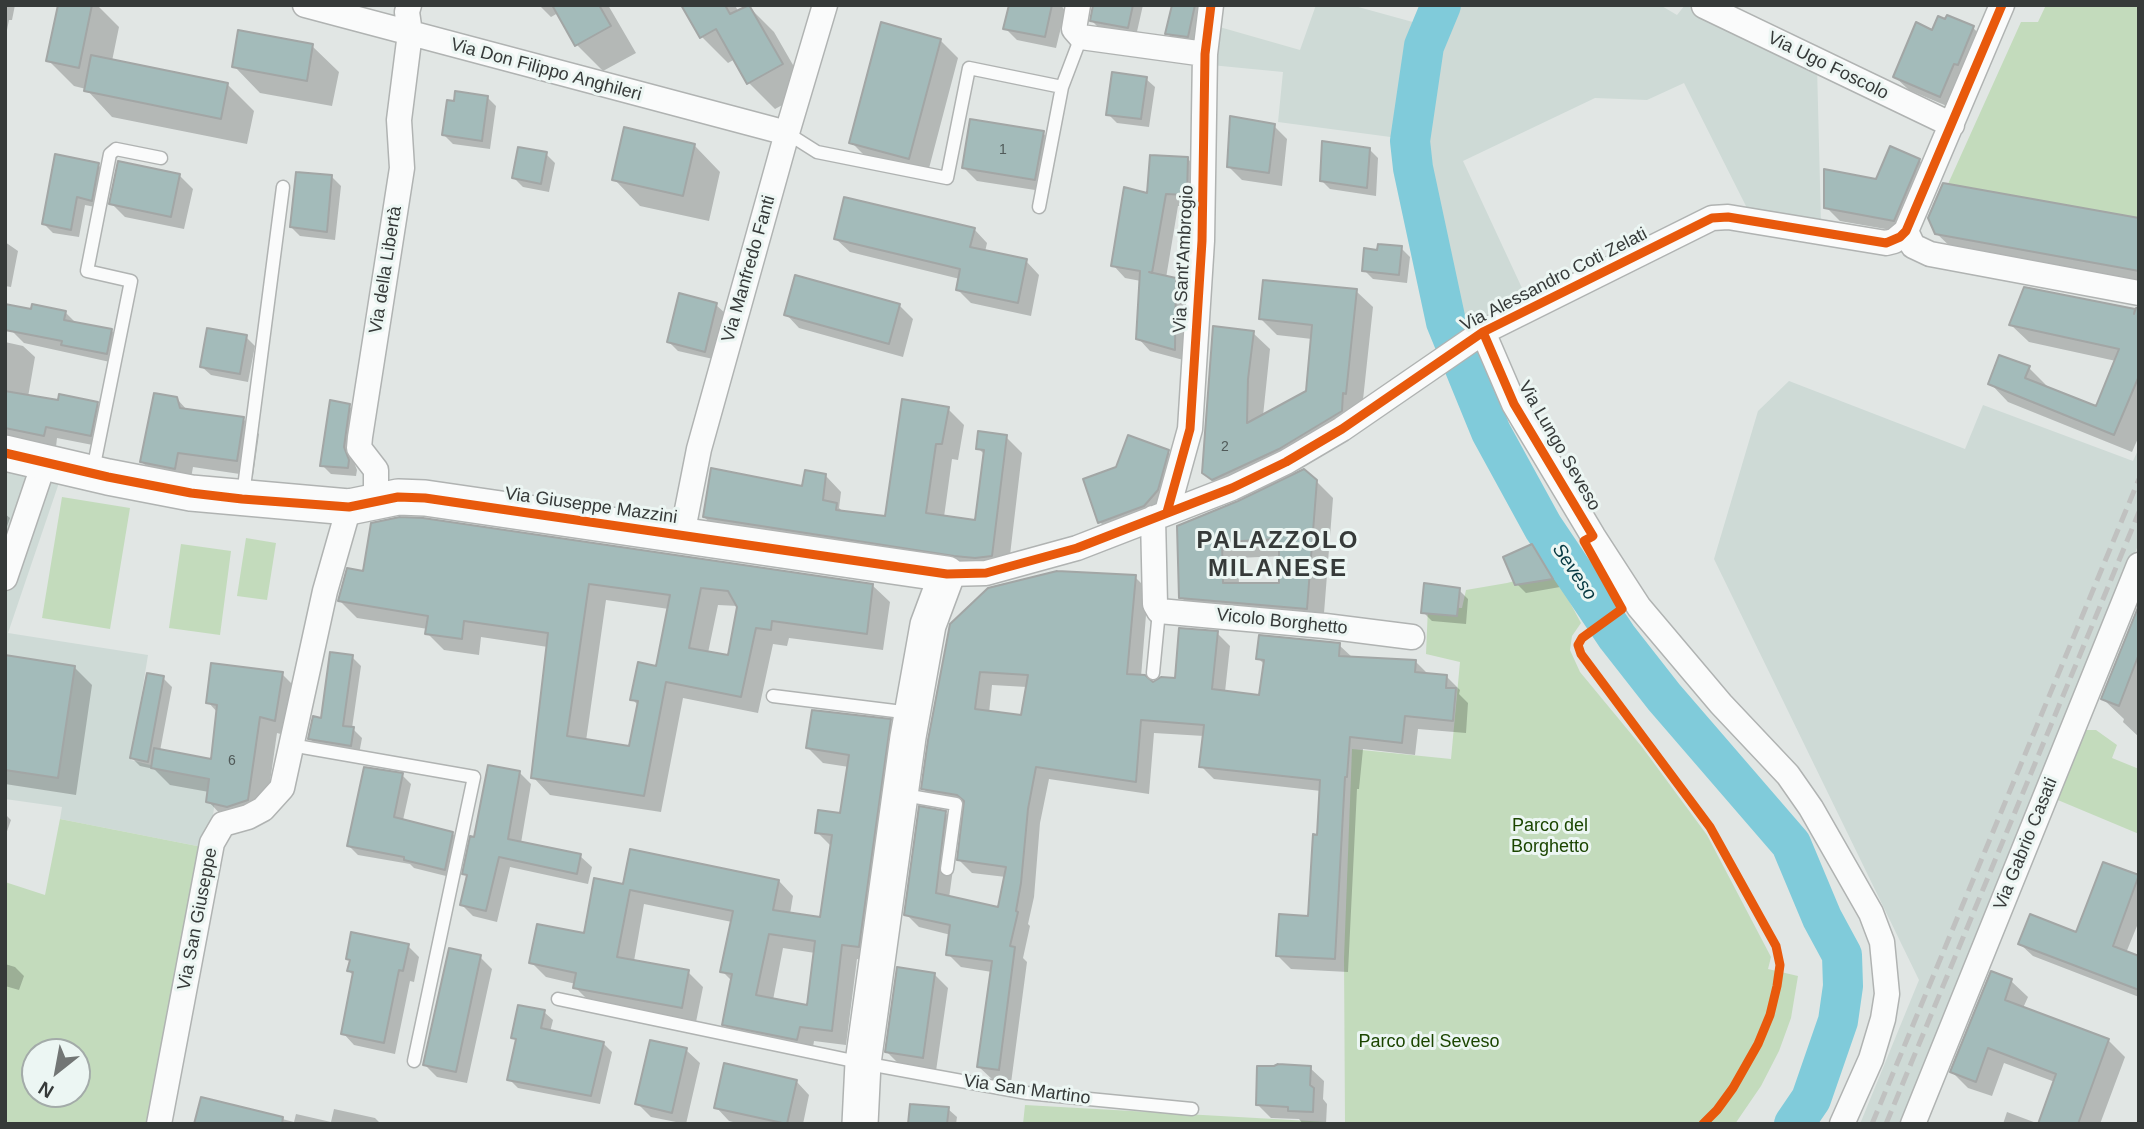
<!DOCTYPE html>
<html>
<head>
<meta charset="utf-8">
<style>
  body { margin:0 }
  #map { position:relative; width:2144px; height:1129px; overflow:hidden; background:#e1e6e4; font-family:Helvetica,sans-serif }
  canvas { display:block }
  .frame { position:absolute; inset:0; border:7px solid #363a39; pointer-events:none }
  .north { position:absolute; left:21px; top:1038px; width:70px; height:70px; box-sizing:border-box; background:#ecf6f3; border:2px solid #a3aba9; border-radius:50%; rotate:211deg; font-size:19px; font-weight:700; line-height:28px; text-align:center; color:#363a39 }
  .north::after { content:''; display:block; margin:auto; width:24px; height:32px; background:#727675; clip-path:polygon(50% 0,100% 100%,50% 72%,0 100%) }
</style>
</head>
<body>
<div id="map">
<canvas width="2144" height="1129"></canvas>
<div class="frame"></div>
<div class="north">N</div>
</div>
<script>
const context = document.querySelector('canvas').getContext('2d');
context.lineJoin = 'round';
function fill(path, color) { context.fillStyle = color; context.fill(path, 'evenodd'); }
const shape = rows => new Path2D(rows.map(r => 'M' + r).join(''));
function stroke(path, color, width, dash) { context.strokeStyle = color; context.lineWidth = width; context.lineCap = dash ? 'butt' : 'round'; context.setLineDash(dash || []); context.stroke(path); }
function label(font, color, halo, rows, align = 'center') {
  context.font = font + ' Helvetica,sans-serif'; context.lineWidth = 6; context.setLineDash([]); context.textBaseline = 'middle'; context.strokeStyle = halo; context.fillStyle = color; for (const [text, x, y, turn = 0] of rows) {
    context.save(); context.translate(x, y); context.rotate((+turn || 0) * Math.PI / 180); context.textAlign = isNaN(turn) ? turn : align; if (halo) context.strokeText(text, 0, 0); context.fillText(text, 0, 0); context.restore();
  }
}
const built = shape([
  [1316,5,1351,5,1420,24,1398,138,1278,122,1283,72,1211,65,1216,26,1300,50],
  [1459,5,1660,5,1677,15,1685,5,1817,66,1821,224,1750,214,1684,83,1647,100,1595,98,1463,161,1528,301,1467,334,1451,285,1428,149,1429,117,1439,56],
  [1789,381,1965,449,1983,405,2133,461,2139,448,2139,543,1901,1124,1860,1124,1919,980,1714,559,1758,411],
  [5,456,63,471,8,633,148,655,131,760,217,782,213,816,202,847,60,819,62,807,5,799]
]);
const green = shape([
  [2046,5,2139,5,2139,218,1948,184,2021,22,2038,22],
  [62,497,130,508,110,629,42,618],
  [246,538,276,543,267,600,237,596],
  [181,544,231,551,220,635,169,628],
  [1553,571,1581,623,1572,636,1570,650,1580,672,1642,747,1707,835,1771,957,1768,969,1798,976,1791,1018,1779,1051,1761,1086,1735,1124,1023,1124,1025,1105,1345,1123,1344,958,1352,749,1451,759,1460,662,1426,654,1428,607,1462,608,1466,590,1507,583],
  [2081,730,2096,730,2117,745,2112,758,2139,769,2139,834,2053,798],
  [60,819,202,847,146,1124,5,1124,5,882,45,895],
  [35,1052,77,1052,77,1094,35,1094]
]);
const shadow = shape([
  [5,5,15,5,12,20,9,20,5,40],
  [60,5,97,5,119,27,112,61,228,85,254,111,247,144,112,117,86,89,74,86,48,60],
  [539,5,608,5,636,53,603,71,577,45,558,13,551,17],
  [683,5,735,5,738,11,748,6,774,32,808,91,775,109,749,83,735,59,728,63,702,37],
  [1010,5,1061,5,1065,11,1056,48,1017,40,1005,28],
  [1096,5,1143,5,1136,36,1101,30,1092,21],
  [1174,5,1206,5,1197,45,1176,42,1167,33],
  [1973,28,1987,41,1954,109,1909,90,1895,77,1933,32],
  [940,40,958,58,927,176,869,160,851,142],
  [312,46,339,72,332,106,260,93,234,66],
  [1146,79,1155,87,1149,127,1117,123,1108,114],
  [487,97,496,106,490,149,453,144,444,135],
  [1274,126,1287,139,1282,186,1242,180,1228,166],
  [1043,133,1057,147,1048,192,977,181,963,167],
  [694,145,720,172,709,221,640,206,614,179],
  [1890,148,1919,160,1933,174,1908,233,1840,221,1826,207,1877,181],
  [1369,149,1378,158,1376,196,1330,189,1321,180],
  [546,154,555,163,549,192,523,187,514,178],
  [1188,159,1200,172,1199,207,1178,206,1166,278,1175,280,1188,292,1187,361,1150,351,1138,338,1141,281,1125,278,1113,265],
  [98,165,107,173,100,208,85,205,79,237,53,233,44,224],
  [179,175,193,189,184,229,125,217,111,203],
  [332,177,341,186,335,240,300,236,291,227],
  [2139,220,2139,285,1955,251,1936,233],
  [974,229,987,243,985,252,1026,261,1039,275,1031,316,971,303,958,290,960,279,850,252,836,239],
  [5,242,18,251,11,287,5,286],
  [1401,248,1410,257,1407,283,1373,279,1364,270,1379,252],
  [1356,291,1373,307,1362,409,1221,489,1204,472,1253,333,1270,349,1263,416,1308,393,1312,339,1277,335,1261,319],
  [716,305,725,313,713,359,678,351,669,342],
  [899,305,913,319,903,357,799,328,786,314],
  [2134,311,2139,315,2139,436,2132,452,2008,402,1990,383,2029,368,2047,386,2046,388,2097,408,2116,361,2029,342,2011,325],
  [65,312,77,324,112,331,123,342,119,364,24,343,12,331],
  [246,337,255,346,248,382,211,375,202,367],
  [5,342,23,346,35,357,28,397,59,402,97,403,109,415,103,447,57,438,56,447,5,436],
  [177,399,188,411,243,419,259,434,253,476,193,467,190,484,157,477,142,462],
  [349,406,358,415,352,457,357,470,356,476,331,474,322,465],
  [948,409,964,425,958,460,952,459,944,517,976,522,985,455,978,448,1006,437,1022,453,1008,572,721,533,704,517,803,489,825,475,841,492,839,508,843,512,886,518],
  [1168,452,1181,465,1171,504,1113,536,1100,522],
  [1316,481,1333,498,1323,626,1198,614,1181,597,1179,527],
  [1281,556,1281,584,1239,585,1238,558],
  [5,514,10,518,5,532],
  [1532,546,1541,555,1560,587,1526,593,1517,584],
  [364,573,872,585,890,602,883,650,789,638,787,646,773,644,758,713,683,698,661,812,550,795,533,777,548,647,481,637,479,655,444,650,427,633,428,629,357,618,340,601],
  [606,600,669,609,657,668,632,699,639,706,630,748,586,741],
  [718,605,738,606,729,657,708,653],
  [1135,577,1148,590,1141,677,1151,683,1176,679,1217,633,1230,646,1225,692,1260,697,1265,665,1258,658,1339,645,1353,658,1415,661,1429,675,1447,677,1460,690,1459,694,1468,703,1466,733,1418,729,1415,755,1363,749,1359,789,1357,789,1348,972,1291,969,1278,956,1309,918,1321,791,1214,779,1201,766,1204,736,1154,733,1149,794,1049,779,1040,823,1034,897,1028,924,1030,926,1023,958,1027,962,1011,1083,993,1080,979,1067,992,972,961,967,948,954,951,935,919,927,906,914,945,813,959,826,949,898,1000,909,1006,877,972,873,959,860,965,807,936,802,923,788,949,631],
  [992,685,1027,687,1022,717,989,713],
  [1459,590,1468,599,1466,624,1432,621,1423,612],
  [2139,610,2139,737,2123,722,2124,719,2103,699],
  [5,656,74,667,92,685,76,795,5,784],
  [352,657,361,666,352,728,362,738,359,754,319,747,310,739,323,719],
  [282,674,299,691,291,737,277,733,265,817,225,819,208,801,209,792,170,785,154,769,140,766,131,757,163,678,172,687,160,751,213,761,218,713,208,702],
  [890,721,905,736,873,961,857,959,846,1045,814,1041,812,1054,739,1039,724,1024,733,982,722,971,732,922,644,904,634,961,688,972,703,987,696,1022,590,1002,575,987,576,984,546,977,531,962,585,935,625,886,779,881,793,896,790,914,821,919,832,847,817,832,842,815,849,767,823,763,808,748],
  [783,948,815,953,808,1007,773,1000],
  [520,773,531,784,521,843,580,856,592,867,588,884,510,867,497,922,473,916,462,905,468,877,464,873,476,839],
  [402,775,411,784,403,820,453,834,461,843,454,878,414,868,410,864,358,855,349,846],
  [5,814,11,820,5,837],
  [2104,864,2139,877,2139,921,2126,953,2139,958,2139,997,2033,956,2020,944,2077,934],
  [408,946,419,957,414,982,410,981,395,1054,354,1045,343,1033,354,976,349,971,351,962,347,958],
  [480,957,492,969,467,1083,437,1077,425,1065],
  [5,964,15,967,24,976,19,990,5,986],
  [934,974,948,988,936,1071,900,1065,887,1052],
  [1992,974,2011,981,2028,997,2023,1008,2108,1040,2125,1057,2100,1124,2040,1124,2055,1082,2004,1063,1992,1096,1968,1088,1952,1072],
  [544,1012,553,1020,550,1032,603,1043,612,1052,600,1104,518,1088,509,1079,517,1042,513,1037],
  [686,1050,700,1063,686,1124,651,1117,637,1103],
  [1310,1068,1324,1081,1323,1099,1327,1104,1326,1124,1303,1124,1299,1119,1271,1118,1257,1104],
  [796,1081,809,1095,803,1124,741,1124,729,1121,716,1107],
  [202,1099,294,1122,296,1114,331,1122,334,1109,375,1118,381,1124,196,1124],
  [948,1109,957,1117,956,1124,910,1124],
  [2007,1112,2039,1124,2003,1124]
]);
const river = shape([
  [1441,5,1424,46,1410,141,1413,168,1446,322,1491,432,1543,527,1617,637,1664,697,1791,844,1822,918,1842,955,1843,986,1838,1021,1811,1099,1794,1124]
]);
const building = shape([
  [58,5,92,5,79,68,46,61,58,5],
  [552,5,599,5,611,26,575,46,552,5],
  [681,5,725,5,730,14,749,5,783,64,747,84,716,29,700,38,681,5],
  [1009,5,1052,5,1045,37,1003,29,1009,5],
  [1093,5,1133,5,1128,28,1090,21,1093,5],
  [1172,5,1195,5,1188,37,1165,34,1172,5],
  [1947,15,1974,26,1958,65,1954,64,1940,97,1893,77,1916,22,1932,30,1938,16,1945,19,1947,15],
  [881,22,941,39,909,159,849,143,881,22],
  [238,30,313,44,307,81,232,67,238,30],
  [91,55,228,83,221,119,84,91,91,55],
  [1112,72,1147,77,1141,119,1106,115,1112,72],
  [455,91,488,96,482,141,442,135,447,100,454,101,455,91],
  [1230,116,1275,124,1269,173,1227,167,1230,116],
  [970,119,1044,131,1035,180,962,168,970,119],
  [624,127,695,144,683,196,612,180,624,127],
  [1322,141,1370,148,1367,188,1320,181,1322,141],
  [1890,146,1920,159,1894,221,1824,208,1824,169,1876,179,1890,146],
  [518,147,547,152,541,184,512,178,518,147],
  [55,154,99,163,92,201,77,197,71,230,42,224,55,154],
  [1150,155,1188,157,1187,195,1166,194,1152,273,1149,272,1176,278,1175,350,1136,339,1140,271,1111,266,1124,187,1147,193,1150,155],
  [118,161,180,174,171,217,109,204,118,161],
  [296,172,332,175,327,232,290,227,296,172],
  [1943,183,2139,218,2139,271,1935,234,1928,218,1943,183],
  [844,197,975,228,970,247,1027,259,1018,303,956,290,960,269,834,239,844,197],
  [1378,244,1402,246,1399,275,1362,271,1364,248,1377,250,1378,244],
  [795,275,900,304,889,344,784,315,795,275],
  [1263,280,1357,289,1346,394,1343,393,1342,411,1279,449,1212,480,1202,473,1213,326,1254,331,1248,379,1247,423,1306,391,1312,325,1259,319,1263,280],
  [2024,287,2135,309,2134,314,2136,308,2139,308,2139,376,2114,435,1988,384,1999,355,2030,366,2025,378,2096,406,2119,349,2009,325,2024,287],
  [679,293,717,303,705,352,667,342,679,293],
  [5,304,31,309,32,304,66,311,64,320,112,329,107,354,61,345,62,341,5,330,5,304],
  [207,328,247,335,240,374,200,367,207,328],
  [5,391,58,400,59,394,98,402,91,436,46,427,44,436,5,428,5,391],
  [154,393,177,397,180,408,244,417,237,461,178,453,175,469,140,462,154,393],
  [902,399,949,407,942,444,936,444,926,513,975,520,984,450,976,449,978,431,1007,435,992,556,975,558,954,556,703,517,711,468,802,486,805,470,826,474,823,500,837,503,836,510,885,516,902,399],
  [330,400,350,404,344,447,349,460,348,468,320,466,330,400],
  [1128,435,1169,450,1158,490,1144,506,1098,523,1083,479,1116,467,1128,435],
  [1304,469,1317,480,1307,609,1179,598,1177,526,1238,501,1304,469],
  [1279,539,1279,583,1223,583,1222,542,1279,539],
  [400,517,423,518,873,584,867,634,772,621,771,630,756,628,741,697,666,682,644,796,531,778,548,633,464,621,462,639,425,634,428,616,338,601,347,568,363,571,371,523,400,517],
  [589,584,670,595,656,666,638,662,630,700,638,701,629,746,567,736,589,584],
  [701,588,728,591,737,607,728,655,689,648,701,588],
  [1532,544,1553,579,1515,585,1503,557,1532,544],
  [1057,571,1136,575,1127,674,1145,675,1153,682,1161,677,1175,678,1179,628,1218,631,1212,689,1259,695,1264,660,1256,659,1259,635,1340,643,1339,656,1416,660,1415,672,1447,675,1446,688,1456,688,1453,721,1405,716,1402,743,1350,737,1347,777,1345,777,1335,959,1276,956,1279,914,1308,916,1313,834,1317,835,1320,780,1199,767,1204,725,1141,720,1136,782,1036,767,1028,809,1021,883,1016,911,1018,912,1010,946,1015,947,999,1070,977,1067,992,961,946,955,950,925,904,915,919,806,946,811,936,893,998,907,1006,867,957,860,964,801,957,795,921,789,928,740,950,624,988,588,1057,571],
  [980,672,1028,675,1021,715,975,709,980,672],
  [1424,583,1460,588,1457,616,1421,613,1424,583],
  [2139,605,2139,654,2119,706,2101,699,2139,605],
  [330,652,353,655,343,726,354,727,351,746,308,739,313,716,321,718,330,652],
  [5,655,75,666,58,778,5,770,5,655],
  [211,663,283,672,275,721,260,717,248,800,227,807,206,802,209,779,151,768,154,748,211,759,217,705,206,703,211,663],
  [147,673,164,676,148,762,130,758,147,673],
  [812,710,891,719,859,947,842,945,832,1031,800,1027,797,1040,722,1025,732,974,720,972,733,911,630,890,617,957,689,970,682,1008,573,988,576,973,529,963,537,924,584,933,594,878,623,884,630,849,779,880,773,910,820,917,832,835,815,833,818,810,840,813,849,755,806,748,812,710],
  [769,934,815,941,807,1005,756,995,769,934],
  [488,765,520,771,508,839,581,854,577,874,499,857,486,911,460,905,467,875,462,874,470,836,474,837,488,765],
  [364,767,403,773,394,817,453,832,445,870,404,860,404,857,347,846,364,767],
  [2103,862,2139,875,2113,946,2139,956,2139,990,2018,944,2030,914,2076,932,2103,862],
  [351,932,409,944,403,971,399,970,384,1043,341,1034,353,972,347,971,350,960,346,959,351,932],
  [449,948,481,955,456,1072,423,1065,449,948],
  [897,967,935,973,923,1058,885,1052,897,967],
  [1991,971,2012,979,2005,1000,2109,1039,2078,1124,2038,1124,2056,1074,1988,1048,1976,1082,1950,1072,1991,971],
  [518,1005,545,1010,541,1028,604,1042,591,1096,507,1080,516,1039,511,1038,518,1005],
  [650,1040,687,1048,672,1113,635,1104,650,1040],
  [724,1063,797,1080,787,1124,714,1108,724,1063],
  [1278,1064,1311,1066,1310,1085,1314,1088,1313,1112,1288,1111,1288,1107,1256,1105,1257,1066,1274,1066,1278,1064],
  [201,1097,283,1117,282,1124,194,1124,201,1097],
  [910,1104,949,1107,947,1124,908,1124,910,1104]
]);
const lane = shape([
  [1062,87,1081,37],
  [787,133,817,152,947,178,969,68,1062,87,1039,207],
  [93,470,131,281,87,271,110,154,116,149,161,158],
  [243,495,283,187],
  [1153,673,1159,611],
  [773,696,911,713],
  [291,745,474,777,414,1061],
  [904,795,956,804,947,869],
  [558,999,863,1063,1027,1093,1192,1109]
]);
const street = shape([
  [305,5,787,133],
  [1078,5,1074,29,1081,37,1205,54],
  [1704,6,1952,125],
  [1906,231,1913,246,1930,254,2139,293],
  [1483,332,1514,404,1593,536,1639,607,1721,704,1788,775,1811,808,1871,913,1882,942,1887,994,1883,1019,1871,1059,1842,1124],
  [376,500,376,470,359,448,360,437,402,168,399,120,410,33,407,12,409,5],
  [1167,512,1190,429,1202,241,1205,54,1211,5],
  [1153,518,1155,604,1159,611,1325,626,1412,637],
  [682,535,699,449,787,133,825,5],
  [947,574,986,573,1077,548,1232,488,1286,462,1342,429,1483,332,1712,218,1728,217,1886,243,1894,241,1906,231,2002,5],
  [5,578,44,463],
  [159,1124,212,843,223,824,248,817,263,809,282,788,325,591,349,507],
  [1913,1124,2139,565]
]);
const secondary = shape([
  [5,453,108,477,191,493,349,507,398,497,425,498,947,574,928,625,908,737,863,1063,860,1124]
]);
const rail = shape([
  [1872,1124,2139,479],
  [1886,1124,2139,512]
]);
const cycleway = shape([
  [1483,332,1514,404,1593,536,1584,541,1622,609,1582,638,1578,645,1581,654,1710,827,1776,946,1780,965,1777,986,1770,1015,1758,1044,1733,1088,1717,1110,1703,1124],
  [5,453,108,477,191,493,242,499,349,507,398,497,425,498,947,574,986,573,1077,548,1232,488,1286,462,1342,429,1483,332,1712,218,1728,217,1886,243,1900,237,1906,231,2002,5],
  [1167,512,1190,429,1202,241,1205,54,1211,5]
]);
const numberNames = [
  ["1",1003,150],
  ["2",1225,447],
  ["6",232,761]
];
const streetNames = [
  ["Via Ugo Foscolo",1828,66,26],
  ["Via Don Filippo Anghileri",546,70,15],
  ["Via Sant'Ambrogio",1184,259,-87],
  ["Via Manfredo Fanti",749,269,-74],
  ["Via della Libertà",386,270,-81],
  ["Via Alessandro Coti Zelati",1554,280,-27],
  ["Via Lungo Seveso",1559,446,60],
  ["Via Giuseppe Mazzini",591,506,8],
  ["Vicolo Borghetto",1282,622,6],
  ["Via Gabrio Casati",2026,844,-68],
  ["Via San Giuseppe",198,919,-79],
  ["Via San Martino",1027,1090,8]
];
const parkNames = [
  ["Parco del",1550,826],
  ["Borghetto",1550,847],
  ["Parco del Seveso",1429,1042]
];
const waterNames = [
  ["Seveso",1574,572,56]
];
const districtNames = [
  ["PALAZZOLO",1278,541],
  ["MILANESE",1278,569]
];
fill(built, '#cedad6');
fill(green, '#c3dbbc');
fill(shadow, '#0003');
stroke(river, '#80cbda', 40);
fill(building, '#a3bbba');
stroke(building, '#a2a6a5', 2);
stroke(lane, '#b0b3b2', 15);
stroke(street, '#b0b3b2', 27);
stroke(secondary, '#b0b3b2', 38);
stroke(lane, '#fafbfb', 12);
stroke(street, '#fafbfb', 24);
stroke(secondary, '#fafbfb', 35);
stroke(rail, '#c0c1c0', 5, [14, 7]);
stroke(cycleway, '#e8590c', 9);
label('14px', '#515a59', null, numberNames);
label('18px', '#363a39', '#ecf6f3', streetNames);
label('18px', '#1b4500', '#ecf6f3', parkNames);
label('italic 19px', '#063942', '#ecf6f3', waterNames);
context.letterSpacing = '2px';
label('bold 24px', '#363a39', '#ecf6f3', districtNames);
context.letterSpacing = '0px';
</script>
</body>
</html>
